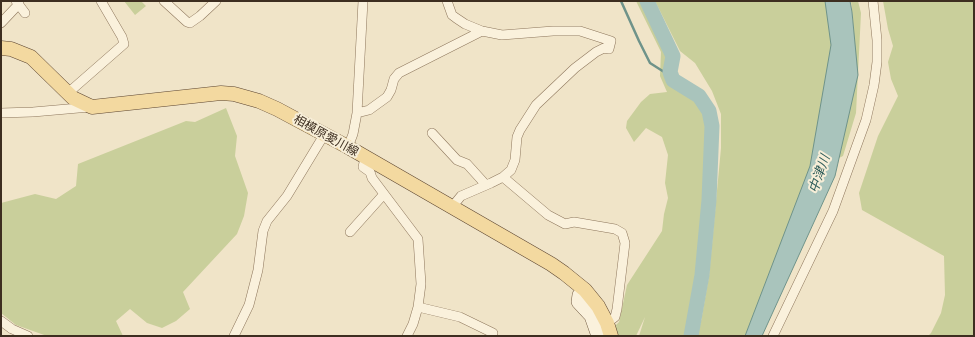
<!DOCTYPE html>
<html>
<head>
<meta charset="utf-8">
<style>
  body { margin:0 }
  #map { position:relative; width:975px; height:337px; overflow:hidden; background:#f0e4c8; font-family:"Libre Baskerville",serif }
  canvas { display:block }
  .frame { position:absolute; inset:0; border:2px solid #3d2e20; pointer-events:none }
</style>
</head>
<body>
<div id="map">
<canvas width="975" height="337"></canvas>
<div class="frame"></div>
</div>
<script>
const context = document.querySelector('canvas').getContext('2d');
context.lineJoin = 'round';
function fill(path, color) { context.fillStyle = color; context.fill(path, 'evenodd'); }
const shape = rows => new Path2D(rows.map(r => 'M' + r).join(''));
function stroke(path, color, width, dash) { context.strokeStyle = color; context.lineWidth = width; context.lineCap = dash ? 'butt' : 'round'; context.setLineDash(dash || []); context.stroke(path); }
function label(font, color, halo, rows, align = 'center') {
  context.font = font + ' "Libre Baskerville","Noto Sans JP",serif'; context.lineWidth = 4; context.setLineDash([]); context.textBaseline = 'middle'; context.strokeStyle = halo; context.fillStyle = color; for (const [text, x, y, turn = 0] of rows) {
    context.save(); context.translate(x, y); context.rotate((+turn || 0) * Math.PI / 180); context.textAlign = isNaN(turn) ? turn : align; if (halo) context.strokeText(text, 0, 0); context.fillText(text, 0, 0); context.restore();
  }
}
const green = shape([
  [124,1,141,1,146,6,135,15],
  [636,1,644,1,666,49,667,61,664,76,677,89,702,107,710,146,700,263,691,319,687,336,639,336,645,317,636,336,617,336,615,326,619,322,627,285,662,231,664,214,668,198,665,183,668,155,662,137,646,128,634,142,626,128,627,121,641,102,650,94,667,92,660,76,661,52],
  [655,1,830,1,832,78,818,139,805,185,745,336,697,336,701,321,709,276,721,148,721,114,712,91,695,63,680,51],
  [851,1,858,1,861,13,856,113,843,156,837,159,854,49,853,21],
  [883,1,974,1,974,336,928,336,931,333,941,313,945,295,944,256,862,210,859,193,878,136,898,96,891,79,888,62,893,46,888,29],
  [226,108,237,136,235,156,248,193,244,216,237,234,183,292,190,309,176,321,162,328,147,323,130,309,116,321,123,336,47,336,16,325,1,313,1,203,35,194,56,199,76,186,78,164,186,121,195,122]
]);
const water = shape([
  [825,1,850,1,852,12,858,75,835,176,762,336,745,336,810,166,831,45,825,1]
]);
const stream = shape([
  [621,1,639,41,650,63,672,77]
]);
const river = shape([
  [647,1,673,56,670,72,673,80,699,96,709,111,712,126,709,200,702,275,691,336]
]);
const street = shape([
  [16,1,25,13],
  [164,1,187,22,190,23,200,16,216,1],
  [447,1,452,15,456,18,465,24,482,31,502,35,553,31,580,31,611,41,609,49,604,48,596,52,575,68,536,105,520,130,517,137,515,160,511,170,503,177,491,183,461,196,452,207],
  [1,23,19,4],
  [68,93,124,44,122,37,101,1],
  [1,113,33,112,90,107],
  [357,113,369,110,387,97,391,90,394,79,399,73,482,31],
  [432,133,457,160,467,164,486,185],
  [348,147,353,134,357,113,363,1],
  [365,158,363,167,370,172,372,178,418,239,421,284,418,307,413,324,407,336],
  [503,177,548,215,565,224,574,222,615,229,622,233,625,243,617,309,615,317,607,323],
  [350,232,384,194],
  [418,307,460,317,493,333],
  [1,321,12,329,28,336],
  [234,336,249,305,258,270,263,231,267,221,287,196,324,135],
  [773,336,833,211,866,120,874,85,877,62,877,40,873,1]
]);
const secondary = shape([
  [585,290,579,295,578,302,591,316,598,336]
]);
const primary = shape([
  [1,48,11,49,31,57,73,98,92,107,221,93,234,94,259,101,277,109,348,147,551,264,564,273,585,290,598,306,607,323,611,336]
]);
const streetNames = [
  ["相模原愛川線",326,136,29]
];
const waterNames = [
  ["中津川",820,174,-71]
];
fill(green, '#c9cf9b');
fill(water, '#a9c4bc');
stroke(water, '#6f938a', 1);
stroke(stream, '#6f938a', 2.5);
stroke(river, '#a9c4bc', 15);
stroke(street, '#8d765c', 10);
stroke(secondary, '#6f573f', 14);
stroke(primary, '#5b4430', 15);
stroke(street, '#faf1dc', 9);
stroke(secondary, '#faf1dc', 13);
stroke(primary, '#f3d9a0', 14);
label('12px', '#3d2e20', '#f7eed8', streetNames);
label('italic 13px', '#2f5d5a', '#f7eed8', waterNames);
</script>
</body>
</html>
